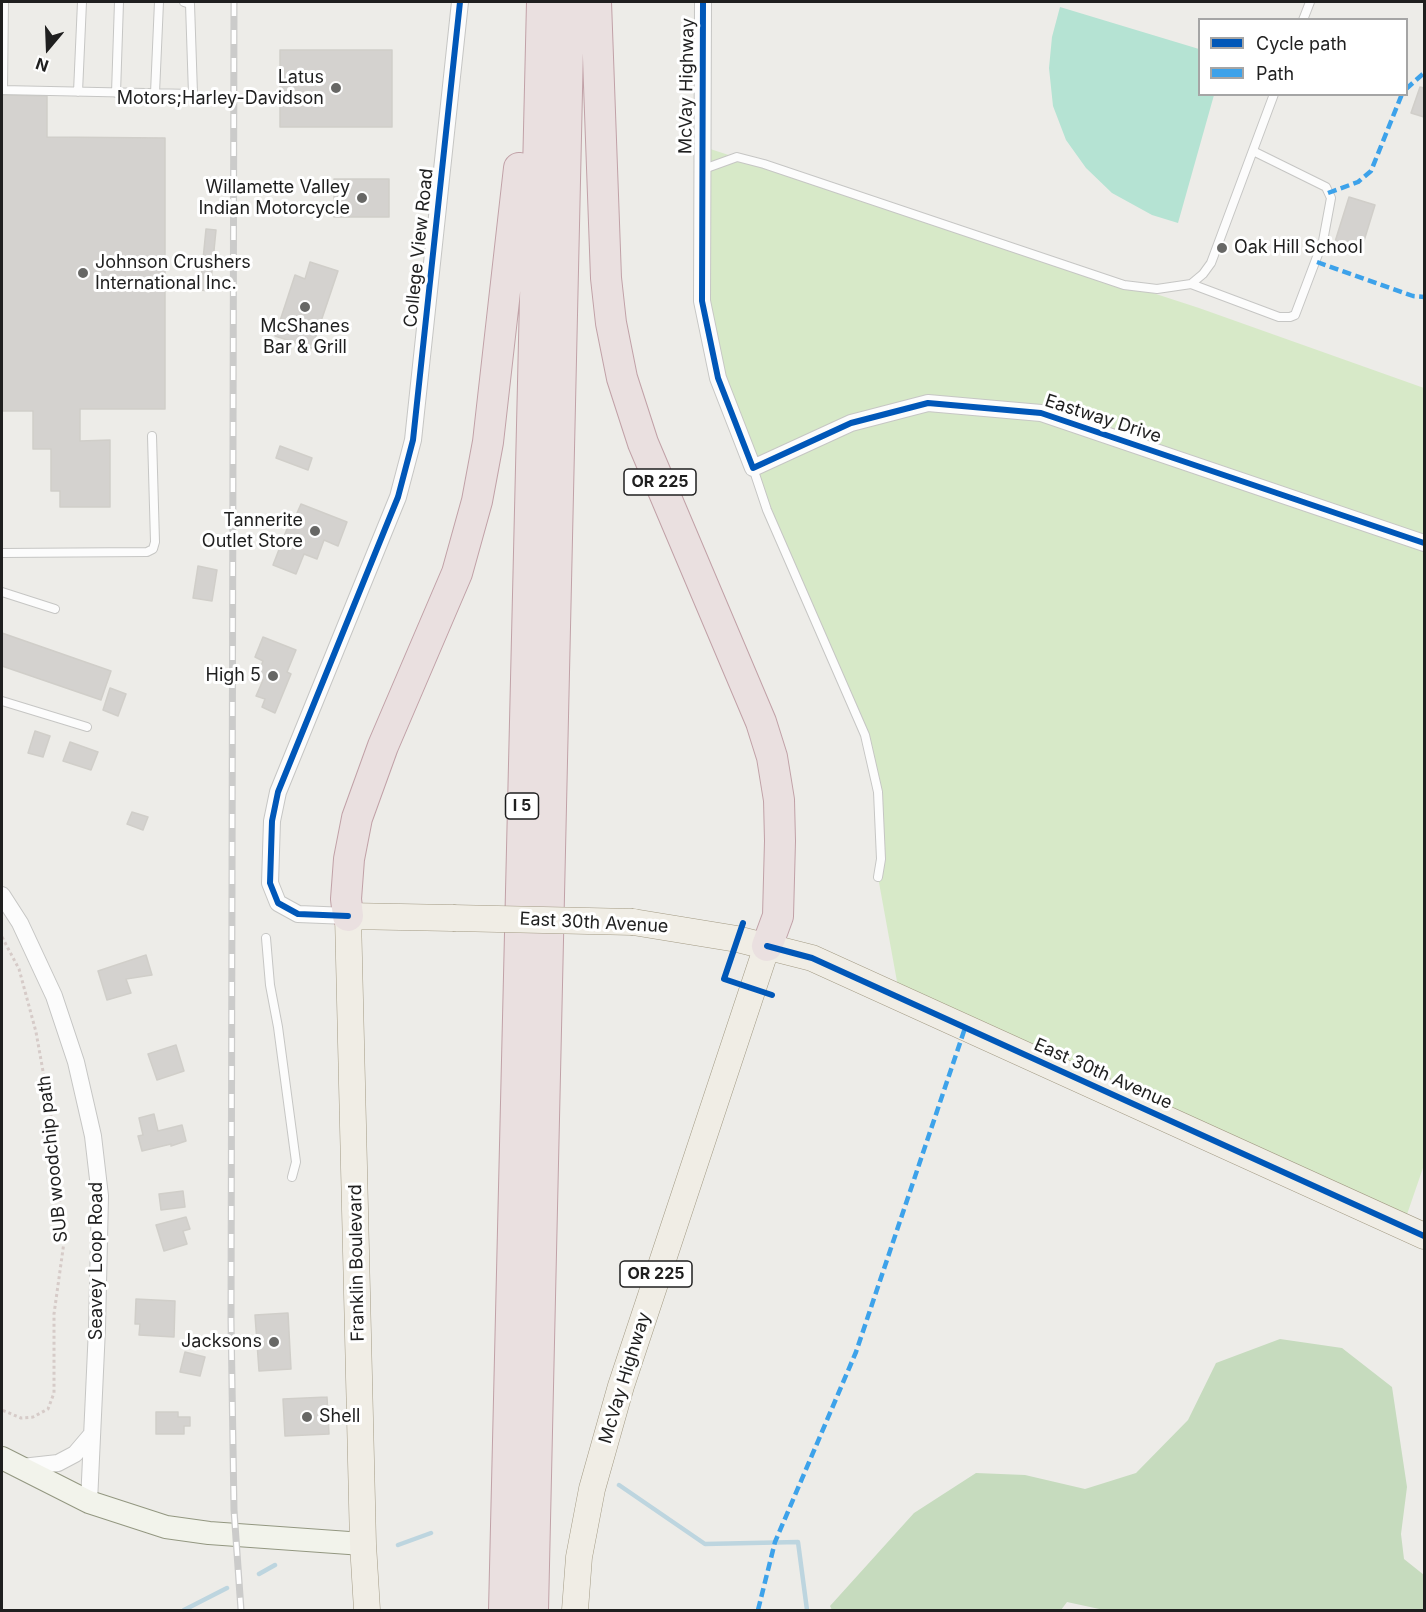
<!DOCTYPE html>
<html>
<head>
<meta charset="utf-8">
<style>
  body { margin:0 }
  #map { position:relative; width:1426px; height:1612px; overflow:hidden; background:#edece8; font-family:Inter,sans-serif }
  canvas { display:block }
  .frame { position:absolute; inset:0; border:3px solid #1f1f1f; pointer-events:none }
  .legend { position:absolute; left:1198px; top:18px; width:210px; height:78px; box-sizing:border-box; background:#fff; border:2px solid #a5a5a5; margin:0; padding:8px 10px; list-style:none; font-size:18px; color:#1f1f1f }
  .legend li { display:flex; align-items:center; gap:12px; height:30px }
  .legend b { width:30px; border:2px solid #a5a5a5 }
  .north { position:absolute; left:18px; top:18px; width:60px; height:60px; -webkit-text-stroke:4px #fff; paint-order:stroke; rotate:199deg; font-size:16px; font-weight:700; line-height:24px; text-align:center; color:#1f1f1f }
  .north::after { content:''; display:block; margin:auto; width:21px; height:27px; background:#1f1f1f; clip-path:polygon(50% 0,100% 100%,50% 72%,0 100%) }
</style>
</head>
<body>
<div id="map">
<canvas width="1426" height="1612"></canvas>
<div class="frame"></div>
<ul class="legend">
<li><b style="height:8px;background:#0057b8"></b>Cycle path</li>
<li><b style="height:8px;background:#3da2ea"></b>Path</li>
</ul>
<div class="north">N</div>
</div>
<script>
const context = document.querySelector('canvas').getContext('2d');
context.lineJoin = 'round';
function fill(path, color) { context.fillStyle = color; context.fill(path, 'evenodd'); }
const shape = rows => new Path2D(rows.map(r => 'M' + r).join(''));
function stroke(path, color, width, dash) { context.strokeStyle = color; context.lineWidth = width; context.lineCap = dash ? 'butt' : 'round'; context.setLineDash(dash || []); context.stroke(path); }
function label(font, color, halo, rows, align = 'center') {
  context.font = font + ' Inter,sans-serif'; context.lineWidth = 6; context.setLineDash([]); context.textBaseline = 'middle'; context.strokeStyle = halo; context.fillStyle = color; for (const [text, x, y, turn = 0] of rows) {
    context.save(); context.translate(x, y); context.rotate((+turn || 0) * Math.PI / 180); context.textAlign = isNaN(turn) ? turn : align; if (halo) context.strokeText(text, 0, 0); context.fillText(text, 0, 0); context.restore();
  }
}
const grass = shape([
  [701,146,1199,308,1424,388,1424,1165,1403,1226,900,998,878,877,878,792,865,735,767,510,711,345]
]);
const forest = shape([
  [1280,1339,1342,1348,1392,1387,1407,1487,1401,1534,1404,1559,1424,1575,1424,1610,1104,1610,1067,1602,1061,1610,832,1610,830,1606,914,1513,976,1473,1025,1475,1085,1489,1136,1473,1188,1420,1216,1363]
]);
const pitch = shape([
  [1060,7,1199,49,1200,94,1214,95,1178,223,1152,215,1112,193,1086,168,1066,140,1053,106,1049,68,1052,37]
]);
const stream = shape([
  [619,1485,705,1544,798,1542,807,1610],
  [398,1545,431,1533],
  [259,1574,275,1565],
  [184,1610,227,1588]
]);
const building = shape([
  [280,50,392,50,392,127,280,127,280,50],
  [1420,87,1424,88,1424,117,1411,113,1420,87],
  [2,95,47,96,47,137,165,138,165,409,80,409,80,441,110,440,110,507,60,507,60,491,51,491,51,449,33,449,33,411,2,411,2,95],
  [334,179,389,179,389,217,334,217,334,179],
  [1349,197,1375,205,1360,254,1334,245,1349,197],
  [206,229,216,230,210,291,200,290,206,229],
  [310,262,338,271,312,348,275,336,295,275,305,279,310,262],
  [280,446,312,458,308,470,276,458,280,446],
  [301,504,347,522,338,546,324,540,317,559,304,554,296,574,273,565,290,521,293,522,301,504],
  [198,566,217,570,212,601,193,598,198,566],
  [2,633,111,671,101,700,2,666,2,633],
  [263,637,296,650,287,672,291,674,275,713,262,707,265,699,256,696,263,680,256,678,263,661,255,657,263,637],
  [110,688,126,694,118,716,103,710,110,688],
  [35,731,50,736,43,757,28,753,35,731],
  [70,742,98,752,91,770,63,761,70,742],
  [132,812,148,817,143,830,127,824,132,812],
  [146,955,152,975,126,979,131,993,107,1000,98,971,146,955],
  [176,1045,184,1071,157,1080,148,1054,176,1045],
  [154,1114,158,1131,182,1125,186,1141,171,1146,171,1144,142,1151,138,1136,143,1135,139,1118,154,1114],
  [183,1191,185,1207,161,1210,159,1194,183,1191],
  [186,1217,190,1229,183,1231,187,1244,164,1251,156,1225,186,1217],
  [136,1299,175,1301,174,1337,139,1335,140,1324,135,1324,136,1299],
  [288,1313,291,1369,259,1371,255,1315,288,1313],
  [185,1352,205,1357,200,1376,180,1372,185,1352],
  [327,1397,329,1434,285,1436,283,1399,327,1397],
  [156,1412,178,1412,178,1417,190,1417,190,1426,184,1426,184,1434,156,1434,156,1412]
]);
const path = shape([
  [2,937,19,969,36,1032,51,1116,64,1242,54,1314,54,1393,48,1409,33,1417,21,1418,2,1410]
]);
const lane = shape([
  [1303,20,1310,2],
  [2,90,193,94,190,4,184,2],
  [3,90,4,2],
  [78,92,82,2],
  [116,93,119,2],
  [155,93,159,2],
  [701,170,737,157,764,164,1124,285,1157,289,1191,284,1203,274,1211,263,1274,94],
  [1191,284,1279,317,1290,317,1295,315,1323,241,1331,198,1326,187,1253,151],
  [753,468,767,510,865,735,878,792,881,859,878,877],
  [2,553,147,552,153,549,155,542,152,436],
  [2,592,55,609],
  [2,701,87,727],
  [266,938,270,985,278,1027,296,1162,292,1177]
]);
const street = shape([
  [703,2,702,301,718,378,753,468,851,423,928,403,1041,413,1424,543],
  [2,895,20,923,54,996,76,1062,93,1136,100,1196,97,1328,89,1502],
  [348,916,298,914,278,903,270,883,272,821,278,792,398,497,413,440,460,2],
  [22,1467,58,1463,75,1454,92,1434]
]);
const secondary = shape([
  [2,1458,89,1502,166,1527,209,1533,363,1544]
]);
const primary = shape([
  [633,922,737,939,812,958,1424,1236],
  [367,1610,363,1544,348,916,453,918],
  [575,1610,579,1557,592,1489,621,1386,767,946]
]);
const highway = shape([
  [596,2,606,278,611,323,622,378,643,443,761,722,772,757,779,800,780,841,778,916,767,946],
  [348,916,346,899,349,859,357,818,383,746,457,573,477,501,488,442,519,168],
  [504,1610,542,2],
  [533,1610,569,2]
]);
const rail = shape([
  [234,2,231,1320,234,1510,241,1610]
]);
const primaryBridge = shape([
  [453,918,633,922]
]);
const quiet = shape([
  [1406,89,1424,73],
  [1328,193,1358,182,1371,171,1402,94],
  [1317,262,1413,296,1424,297],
  [758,1610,775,1542,856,1352,965,1028]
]);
const cycleway = shape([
  [703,2,702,301,718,378,753,468,851,423,928,403,1041,413,1424,543],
  [348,916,298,914,278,903,270,883,272,821,278,792,398,497,413,440,460,2],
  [743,923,724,979,772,995],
  [767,946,812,958,1424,1236]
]);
const markers = [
  [336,88,6,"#676765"],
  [362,198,6,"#676765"],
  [1222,248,6,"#676765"],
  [83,273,6,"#676765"],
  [305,307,6,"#676765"],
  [315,531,6,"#676765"],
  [273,676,6,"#676765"],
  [274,1342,6,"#676765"],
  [307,1417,6,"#676765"]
];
const shields = [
  [660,482,72],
  [522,806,33],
  [656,1274,72]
];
const shieldNames = [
  ["OR 225",660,482],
  ["I 5",522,806],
  ["OR 225",656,1274]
];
const poiNames = [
  ["Latus",324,78],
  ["Motors;Harley-Davidson",324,99],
  ["Willamette Valley",350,188],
  ["Indian Motorcycle",350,209],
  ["Oak Hill School",1234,248,"left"],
  ["Johnson Crushers",95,263,"left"],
  ["International Inc.",95,284,"left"],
  ["McShanes",305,327,"center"],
  ["Bar & Grill",305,348,"center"],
  ["Tannerite",303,521],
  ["Outlet Store",303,542],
  ["High 5",261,676],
  ["Jacksons",262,1342],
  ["Shell",319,1417,"left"]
];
const streetNames = [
  ["McVay Highway",687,86,-89],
  ["College View Road",419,248,-84],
  ["Eastway Drive",1103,419,18],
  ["East 30th Avenue",594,923,3],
  ["East 30th Avenue",1103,1074,24],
  ["SUB woodchip path",53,1159,-96],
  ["Seavey Loop Road",97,1261,-90],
  ["Franklin Boulevard",357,1263,-91],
  ["McVay Highway",625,1378,-73]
];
fill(grass, '#d7e9c8');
fill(forest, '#c6dbbe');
fill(pitch, '#b5e3d3');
stroke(stream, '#bdd5df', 4.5);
fill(building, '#d4d2cf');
stroke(building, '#d0cec9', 1.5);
stroke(lane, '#c6c6c4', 10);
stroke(street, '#c6c6c4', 18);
stroke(secondary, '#939780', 24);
stroke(primary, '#a39b85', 27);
stroke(highway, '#c1a1a7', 32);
stroke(path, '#d6cbc8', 3, [3, 3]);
stroke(lane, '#fcfcfc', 8);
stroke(street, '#fcfcfc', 16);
stroke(secondary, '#f2f3eb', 22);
stroke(primary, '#f0ede5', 26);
stroke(highway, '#eae0e0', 30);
stroke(rail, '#cbcbca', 7);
stroke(rail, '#fff', 4.5, [14]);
stroke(primaryBridge, '#a39b85', 27, []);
stroke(primaryBridge, '#f0ede5', 26);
stroke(quiet, '#3da2ea', 4.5, [9, 4.5]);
stroke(cycleway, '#0057b8', 6);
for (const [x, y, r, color] of markers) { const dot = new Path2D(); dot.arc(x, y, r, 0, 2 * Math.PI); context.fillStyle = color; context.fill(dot); stroke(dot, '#fff', 2); }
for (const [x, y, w] of shields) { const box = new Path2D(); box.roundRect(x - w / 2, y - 13, w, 26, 4.5); context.fillStyle = '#fff'; context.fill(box); stroke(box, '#1f1f1f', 1.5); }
label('bold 16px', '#1f1f1f', null, shieldNames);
label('18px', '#1f1f1f', '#fff', poiNames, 'right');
label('18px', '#1f1f1f', '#fff', streetNames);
</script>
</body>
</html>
